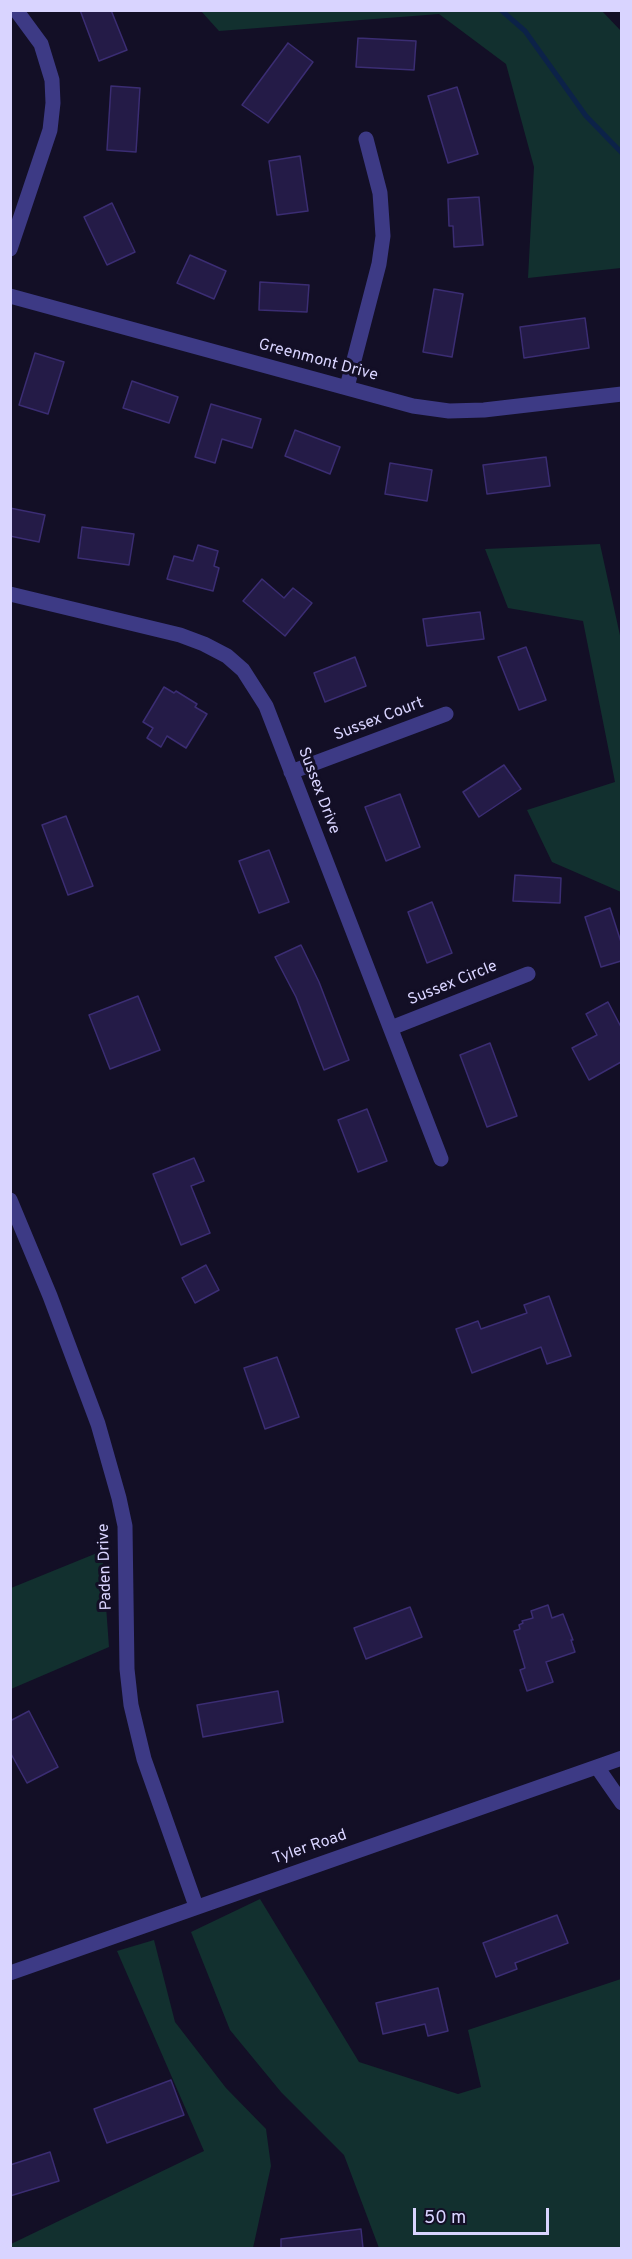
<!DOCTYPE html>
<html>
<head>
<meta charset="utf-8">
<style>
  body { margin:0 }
  #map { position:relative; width:632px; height:2259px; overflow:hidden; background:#130f26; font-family:Overpass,sans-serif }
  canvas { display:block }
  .frame { position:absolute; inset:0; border:12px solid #d9d4ff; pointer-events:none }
  .scale { position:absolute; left:413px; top:2208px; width:136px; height:27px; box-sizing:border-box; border:3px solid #d9d4ff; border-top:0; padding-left:8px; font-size:18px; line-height:21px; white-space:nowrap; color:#d9d4ff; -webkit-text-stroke:4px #130f26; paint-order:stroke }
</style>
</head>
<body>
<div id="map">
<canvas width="632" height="2259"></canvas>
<div class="frame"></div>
<div class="scale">50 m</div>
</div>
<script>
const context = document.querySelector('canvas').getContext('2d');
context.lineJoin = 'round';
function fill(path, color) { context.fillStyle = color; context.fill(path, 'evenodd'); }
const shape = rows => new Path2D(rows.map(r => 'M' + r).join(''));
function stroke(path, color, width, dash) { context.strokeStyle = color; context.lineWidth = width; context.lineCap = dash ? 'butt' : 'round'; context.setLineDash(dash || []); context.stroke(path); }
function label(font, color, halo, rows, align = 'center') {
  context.font = font + ' Overpass,sans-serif'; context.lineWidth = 6; context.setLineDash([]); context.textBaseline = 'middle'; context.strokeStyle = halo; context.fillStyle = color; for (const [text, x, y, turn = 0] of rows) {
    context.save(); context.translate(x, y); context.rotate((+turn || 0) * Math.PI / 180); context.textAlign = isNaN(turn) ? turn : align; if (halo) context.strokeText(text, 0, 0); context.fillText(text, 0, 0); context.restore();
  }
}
const green = shape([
  [201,11,602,11,621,31,621,268,528,278,534,167,506,64,439,14,219,31],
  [600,544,621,640,621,892,552,862,527,810,615,782,583,621,508,608,485,549],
  [102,1551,109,1647,11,1689,11,1588],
  [260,1899,359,2062,458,2094,481,2087,468,2030,621,1979,621,2248,379,2248,344,2155,281,2092,230,2030,191,1932],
  [154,1940,175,2022,226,2088,266,2129,271,2166,253,2248,11,2248,11,2244,204,2151,117,1951]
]);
const stream = shape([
  [501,10,525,31,586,116,622,153]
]);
const building = shape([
  [80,10,111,10,127,50,99,61,80,10],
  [358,38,416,41,414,70,356,67,358,38],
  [288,43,313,62,268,123,242,105,288,43],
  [111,86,140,88,136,152,107,150,111,86],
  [457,87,478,154,448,163,428,96,457,87],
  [300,156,308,211,277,215,269,161,300,156],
  [479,197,483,245,454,247,453,226,449,226,448,199,479,197],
  [112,203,135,252,107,265,84,217,112,203],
  [190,255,226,271,214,299,177,283,190,255],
  [260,282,309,285,307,312,259,310,260,282],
  [434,289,463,294,452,357,423,352,434,289],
  [585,318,589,348,524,358,520,327,585,318],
  [35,353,64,362,48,414,19,405,35,353],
  [132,381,178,397,169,423,123,408,132,381],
  [211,404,261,419,252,448,222,439,215,463,195,457,211,404],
  [295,430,340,447,330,474,285,456,295,430],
  [546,457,550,486,487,494,483,465,546,457],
  [390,463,432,470,427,501,385,494,390,463],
  [10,508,45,515,39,542,10,536,10,508],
  [82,527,134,534,129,565,78,558,82,527],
  [198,545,218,551,214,566,219,568,213,591,167,579,174,556,193,561,198,545],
  [262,579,284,598,293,588,312,603,285,636,243,601,262,579],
  [480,612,484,639,427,646,423,619,480,612],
  [526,647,546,700,519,710,498,657,526,647],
  [355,657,366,686,325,702,314,673,355,657],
  [164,687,174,693,176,691,197,704,195,707,207,714,186,748,167,736,161,747,147,738,153,728,143,722,164,687],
  [504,765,521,789,479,817,463,792,504,765],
  [400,794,420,847,386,861,365,807,400,794],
  [66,816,93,886,68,895,42,825,66,816],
  [269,850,289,902,259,913,239,861,269,850],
  [515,875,561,878,560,903,513,901,515,875],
  [432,902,452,953,427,963,408,912,432,902],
  [610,908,621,942,621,961,601,967,585,917,610,908],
  [301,945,319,982,349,1060,324,1070,296,997,275,957,301,945],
  [138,996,160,1050,110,1069,89,1015,138,996],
  [608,1002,621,1027,621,1062,589,1080,572,1048,597,1035,586,1014,608,1002],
  [490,1043,517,1116,487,1127,460,1055,490,1043],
  [367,1109,387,1161,358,1172,338,1120,367,1109],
  [194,1158,204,1181,191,1186,210,1233,181,1245,153,1174,194,1158],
  [206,1265,219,1290,195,1303,182,1278,206,1265],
  [549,1296,571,1356,547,1364,541,1347,472,1373,456,1329,478,1321,481,1329,527,1313,524,1305,549,1296],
  [277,1357,299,1417,265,1429,244,1368,277,1357],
  [548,1605,552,1618,563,1614,573,1640,571,1640,575,1652,546,1662,553,1682,527,1691,520,1670,525,1668,514,1631,520,1629,519,1625,523,1623,522,1621,533,1618,531,1611,548,1605],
  [410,1607,422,1637,366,1659,354,1628,410,1607],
  [278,1691,283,1722,203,1737,197,1705,278,1691],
  [29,1711,58,1767,27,1783,10,1752,10,1721,29,1711],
  [557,1915,568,1943,515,1963,517,1969,496,1977,483,1943,557,1915],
  [438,1988,448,2031,428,2036,425,2024,383,2034,376,2003,438,1988],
  [171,2080,184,2115,107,2143,94,2109,171,2080],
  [50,2152,59,2181,10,2196,10,2165,50,2152],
  [361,2229,363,2248,281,2248,281,2239,361,2229]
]);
const minor = shape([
  [10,249,50,130,53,103,52,80,41,44,16,10],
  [10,296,413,406,449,411,484,410,622,394],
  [347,387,379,264,383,236,380,193,366,139],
  [10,594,180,635,204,644,227,656,243,670,266,706,441,1159],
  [291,772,446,714],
  [391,1028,528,974],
  [10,1200,50,1296,98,1424,119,1498,125,1526,127,1669,131,1705,144,1759,196,1906],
  [597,1767,622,1803],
  [10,1973,622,1758]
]);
const streetNames = [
  ["Greenmont Drive",318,361,15],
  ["Sussex Court",379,720,-21],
  ["Sussex Drive",318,791,69],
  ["Sussex Circle",453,984,-22],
  ["Paden Drive",106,1567,-92],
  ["Tyler Road",310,1848,-19]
];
fill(green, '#12302f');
stroke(stream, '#0c2248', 5);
fill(building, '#241b47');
stroke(building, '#3b2d73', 1.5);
stroke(minor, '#3d3a85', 15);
label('16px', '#d9d4ff', '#130f26', streetNames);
</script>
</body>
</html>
